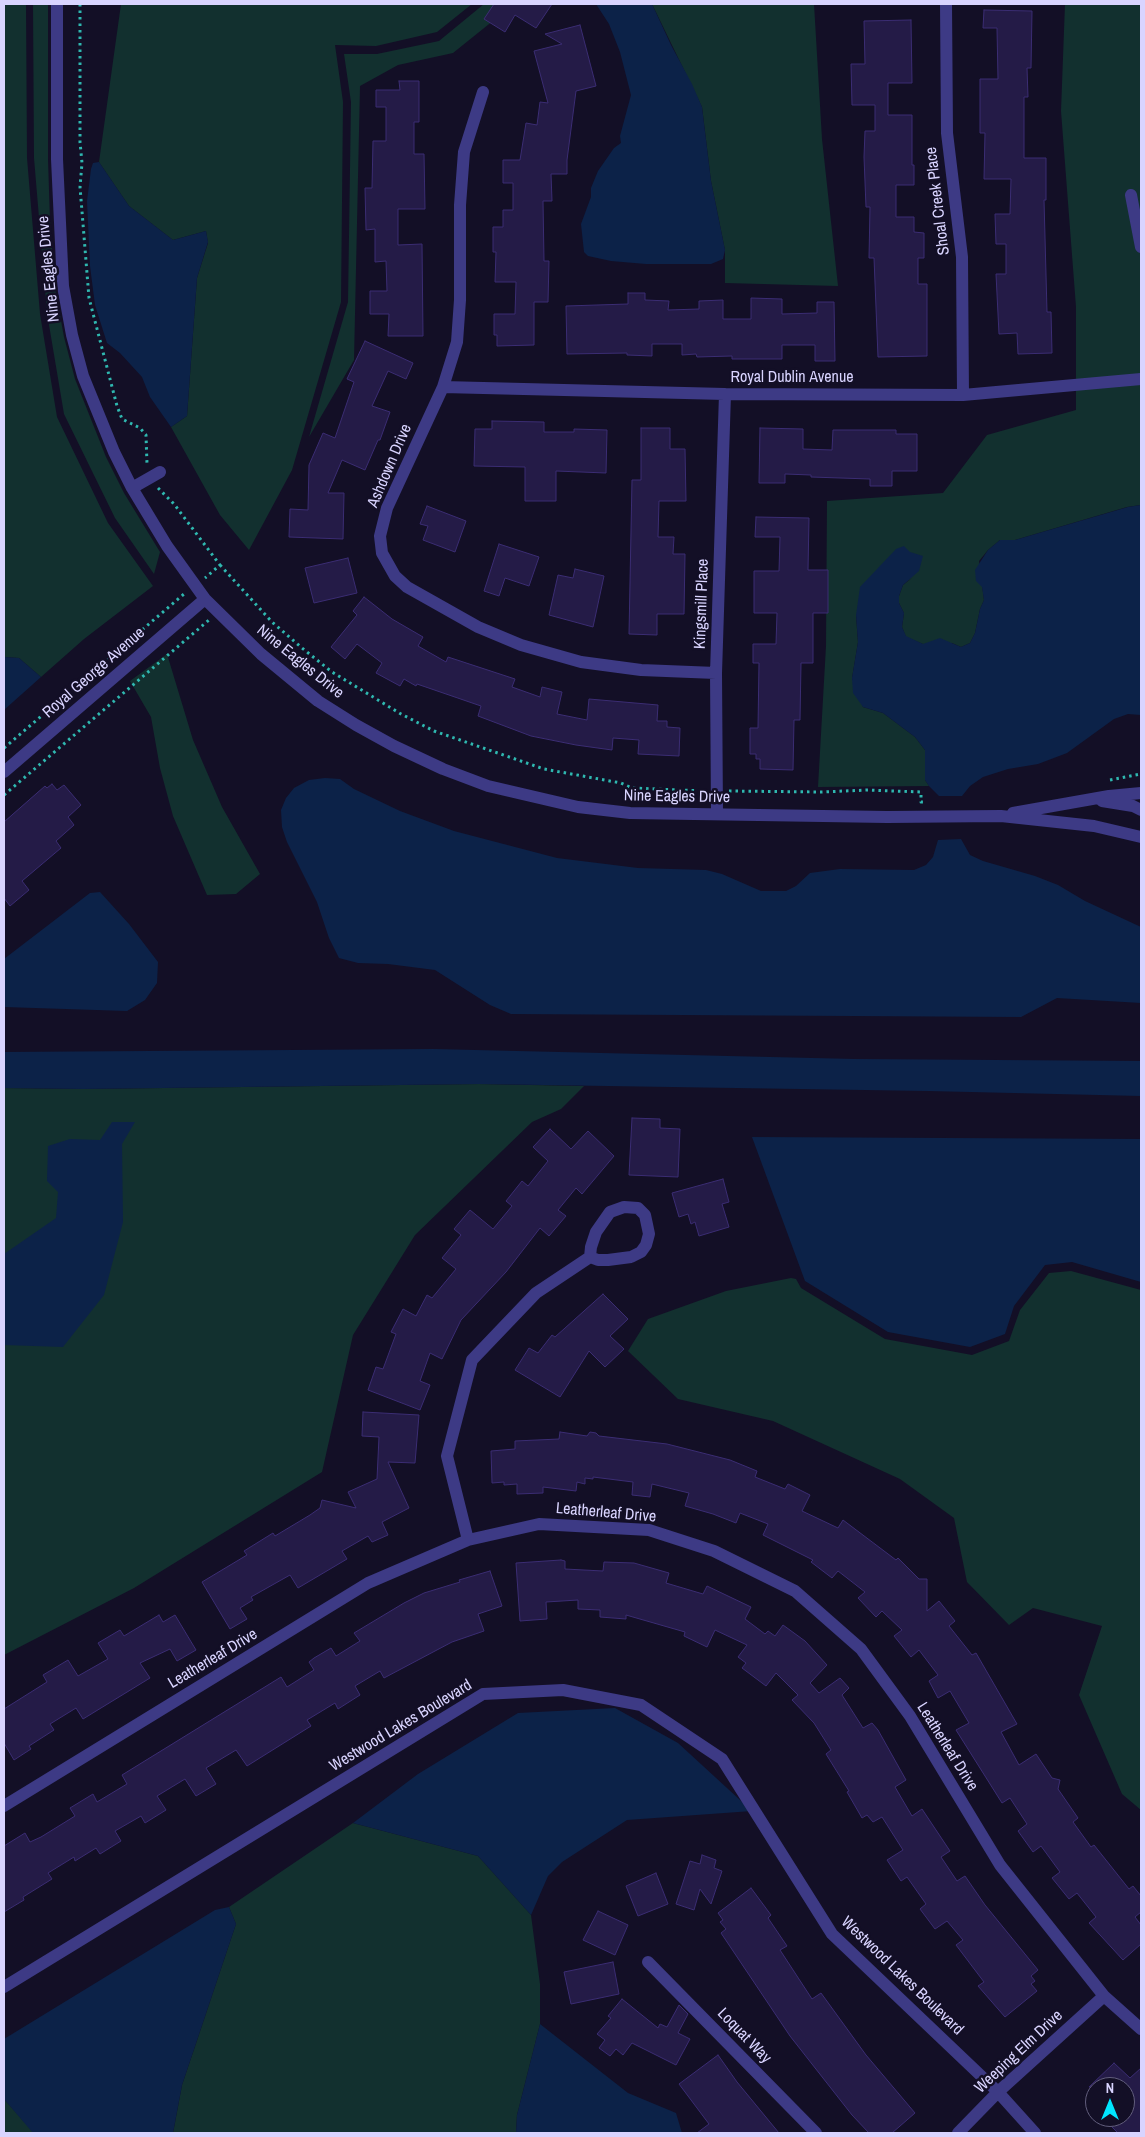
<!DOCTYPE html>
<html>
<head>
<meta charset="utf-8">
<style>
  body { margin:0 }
  #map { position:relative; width:1145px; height:2137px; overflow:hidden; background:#130f26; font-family:"Archivo Narrow",sans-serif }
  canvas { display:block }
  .frame { position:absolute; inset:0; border:5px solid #d9d4ff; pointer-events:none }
  .north { position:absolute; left:1085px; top:2077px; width:50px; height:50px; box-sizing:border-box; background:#130f26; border:1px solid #625e7d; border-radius:50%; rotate:0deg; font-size:14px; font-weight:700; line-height:20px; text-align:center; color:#d9d4ff }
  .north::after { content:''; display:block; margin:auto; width:18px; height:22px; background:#00e5ff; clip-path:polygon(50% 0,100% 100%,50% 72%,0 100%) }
</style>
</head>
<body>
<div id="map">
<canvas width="1145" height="2137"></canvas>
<div class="frame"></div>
<div class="north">N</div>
</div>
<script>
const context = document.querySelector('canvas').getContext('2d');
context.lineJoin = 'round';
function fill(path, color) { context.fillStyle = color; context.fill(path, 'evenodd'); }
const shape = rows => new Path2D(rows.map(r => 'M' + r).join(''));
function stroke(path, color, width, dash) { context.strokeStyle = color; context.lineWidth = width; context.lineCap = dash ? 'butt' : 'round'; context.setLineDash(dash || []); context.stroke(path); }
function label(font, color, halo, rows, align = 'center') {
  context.font = font + ' "Archivo Narrow",sans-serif'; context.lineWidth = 5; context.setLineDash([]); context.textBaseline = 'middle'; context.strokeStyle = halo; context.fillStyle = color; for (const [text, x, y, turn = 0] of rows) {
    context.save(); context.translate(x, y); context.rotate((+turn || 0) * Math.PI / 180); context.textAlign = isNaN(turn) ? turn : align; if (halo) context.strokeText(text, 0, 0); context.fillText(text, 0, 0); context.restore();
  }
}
const green = shape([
  [4,4,26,4,27,158,40,314,57,417,108,523,153,586,84,639,41,677,19,658,4,657],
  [33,4,48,4,48,159,50,221,55,288,64,337,75,379,106,457,124,493,160,552,154,574,115,518,64,414,47,313,34,158],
  [121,4,472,4,437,32,376,46,335,45,343,102,341,302,292,470,249,550,220,515,171,427,187,416,197,278,208,243,206,231,173,240,129,206,99,162],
  [484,4,514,4,453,53,398,65,360,86,354,360,309,437,348,302,351,102,344,54,377,54,439,41],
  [652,4,814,4,822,139,838,286,725,283,725,250,711,181,702,107],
  [1065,4,1141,4,1141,505,1127,507,1015,540,1000,540,988,550,979,561,984,600,980,609,975,633,970,643,961,647,952,643,923,644,906,637,902,627,904,613,899,603,899,596,903,585,912,578,856,615,858,642,852,678,863,707,883,713,915,737,925,750,925,780,929,786,818,787,826,646,827,501,943,493,987,435,1076,410,1076,307,1061,111],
  [167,654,193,740,222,807,260,874,236,894,207,895,173,816,160,768,151,717,130,681],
  [479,1084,584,1086,561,1109,532,1122,415,1235,353,1335,322,1472,134,1588,4,1655,4,1088,83,1089],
  [1071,1271,1141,1290,1141,1810,1122,1794,1079,1695,1102,1626,1033,1608,1009,1625,967,1582,954,1518,900,1479,773,1421,678,1399,628,1351,648,1319,726,1291,791,1278,796,1279,801,1288,885,1339,972,1355,1009,1341,1020,1310,1049,1273],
  [353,1823,478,1856,531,1915,540,1984,540,2024,517,2115,516,2133,173,2133,182,2085,236,1924,229,1907],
  [4,2099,34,2133,4,2133]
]);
const water = shape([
  [596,4,652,4,671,45,692,84,702,107,711,181,725,250,723,259,711,264,646,264,611,261,588,256,584,252,581,224,591,197,591,188,598,171,614,148,621,143,620,136,631,95,620,52,609,24],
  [99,162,129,206,173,240,206,231,208,242,197,278,187,416,171,427,150,397,142,377,120,353,107,343,95,305,90,266,87,201,91,169,93,163],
  [1141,505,1141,715,1128,714,1114,719,1067,753,1038,764,1008,769,983,777,970,786,962,796,939,796,929,786,925,780,925,750,915,737,883,713,863,707,853,693,852,678,858,642,856,615,860,587,896,549,904,546,910,552,923,556,919,571,903,585,899,596,899,603,904,613,902,627,906,636,923,644,940,638,961,647,970,643,975,633,980,609,984,600,982,587,976,581,975,570,988,550,1000,540,1015,540,1128,507],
  [4,657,19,658,41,677,4,710],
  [325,778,340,779,354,789,400,811,454,831,557,858,638,868,706,870,722,874,761,891,786,891,796,886,810,873,840,869,914,870,926,865,933,857,938,840,961,839,970,855,983,861,1035,876,1058,885,1085,901,1141,927,1141,1003,1057,998,1021,1017,511,1014,490,1005,435,970,388,964,358,963,339,958,329,938,317,902,287,842,282,827,281,810,286,798,294,788,309,780],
  [100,892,129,924,158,962,157,983,145,1000,127,1011,4,1007,4,959,90,893],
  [433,1049,855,1059,1141,1061,1141,1096,928,1091,479,1084,83,1089,4,1088,4,1052],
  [112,1122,135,1122,122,1144,123,1222,104,1295,63,1347,4,1345,4,1254,56,1218,58,1192,47,1181,48,1146,70,1139,100,1140],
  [752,1137,1141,1139,1141,1282,1072,1262,1045,1265,1014,1306,1005,1334,970,1347,888,1332,805,1281],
  [615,1708,678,1743,752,1811,627,1820,562,1862,548,1876,531,1915,478,1856,353,1823,418,1774,518,1713],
  [229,1907,236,1924,182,2085,173,2133,33,2133,4,2099,4,2039,215,1910],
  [540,2024,628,2093,676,2113,682,2133,516,2133,517,2115]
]);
const building = shape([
  [494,4,552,4,536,28,515,15,505,32,484,19,494,4],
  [984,10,1032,11,1031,68,1027,68,1028,97,1024,97,1024,158,1046,158,1046,200,1044,200,1047,312,1051,312,1052,353,1018,354,1017,333,999,334,996,274,1006,274,1006,244,996,244,995,214,1010,214,1011,179,984,179,985,133,980,133,980,79,998,79,997,28,983,28,984,10],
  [911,20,912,83,888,83,888,115,912,115,912,165,914,165,914,185,896,185,896,217,914,217,914,232,924,233,924,258,918,258,918,284,927,284,927,356,878,357,874,258,869,258,870,207,866,207,864,157,865,131,875,131,875,105,852,105,851,64,865,64,864,21,911,20],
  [580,25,596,86,576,91,567,160,567,174,551,174,552,201,543,201,544,261,549,261,548,302,534,302,534,345,497,346,497,335,494,335,494,314,515,314,516,282,495,282,496,252,493,252,493,227,503,227,503,210,513,210,513,183,503,183,503,160,520,160,526,123,537,125,540,102,548,103,534,51,562,44,545,34,580,25],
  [399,81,419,81,419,122,414,122,414,154,424,154,425,209,398,209,398,245,422,244,423,336,388,336,389,314,370,314,370,291,387,291,386,261,375,262,375,229,366,230,365,188,372,188,373,141,386,141,386,107,376,107,376,90,400,90,399,81],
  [628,293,645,293,645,300,669,301,668,310,699,309,699,301,723,300,723,319,751,319,751,298,782,299,782,314,817,313,817,302,834,302,835,361,815,361,815,345,782,345,782,359,732,359,732,356,697,357,696,354,682,355,682,344,652,344,652,356,627,355,627,353,567,354,566,306,628,304,628,293],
  [365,341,413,363,406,379,388,371,372,406,390,412,380,440,378,440,365,470,342,460,328,493,344,493,343,539,289,537,290,509,308,510,309,465,323,433,335,438,354,382,347,379,365,341],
  [492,421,544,422,544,432,574,432,574,429,607,430,606,473,556,471,556,501,525,501,525,467,474,466,475,429,492,429,492,421],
  [641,428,670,428,670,449,685,449,686,501,659,501,658,537,674,537,673,554,685,554,684,614,657,614,657,635,629,634,632,480,641,480,641,428],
  [760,428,803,429,803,449,832,450,833,430,896,430,896,434,917,434,917,471,892,471,892,486,870,486,870,479,811,477,811,475,785,474,785,483,759,483,760,428],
  [427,506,466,521,455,552,423,540,428,526,420,524,427,506],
  [756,517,809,518,808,570,828,570,828,613,813,613,813,663,801,663,800,720,794,720,793,770,760,769,760,759,756,759,756,754,750,754,750,728,758,728,759,663,753,663,753,644,776,644,777,613,754,613,754,571,779,571,780,537,755,537,756,517],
  [499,544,539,557,529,586,505,578,499,596,484,591,499,544],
  [348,558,357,593,314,603,305,568,348,558],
  [575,569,604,576,593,627,549,615,558,575,573,578,575,569],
  [364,597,392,619,423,637,418,646,446,662,448,657,515,679,512,687,540,697,542,687,562,692,557,714,587,720,589,699,658,705,657,721,667,721,667,727,680,728,679,756,638,754,639,740,613,738,612,750,576,745,531,736,478,716,481,706,417,684,416,686,404,679,400,686,376,673,382,663,357,644,345,659,331,647,357,615,353,611,364,597],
  [52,784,57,790,64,785,81,805,68,817,74,825,56,841,61,848,22,881,29,890,10,906,4,898,4,822,45,786,47,788,52,784],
  [632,1118,660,1119,660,1128,680,1129,678,1177,629,1175,632,1118],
  [550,1129,571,1149,588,1131,614,1156,582,1194,576,1188,558,1210,566,1216,549,1236,540,1228,506,1272,461,1320,442,1359,430,1353,420,1381,430,1385,420,1410,368,1390,376,1367,383,1369,396,1334,391,1332,403,1309,416,1316,427,1295,432,1298,456,1269,442,1258,461,1235,454,1229,470,1210,493,1229,512,1206,506,1201,522,1181,528,1186,548,1161,533,1147,550,1129],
  [723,1179,729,1202,722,1204,729,1227,699,1236,695,1222,691,1224,688,1214,679,1217,672,1193,723,1179],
  [603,1294,628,1319,610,1336,624,1349,605,1367,589,1351,560,1397,515,1370,529,1348,538,1353,552,1335,555,1337,603,1294],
  [363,1412,419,1415,415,1463,388,1462,409,1508,382,1522,388,1535,372,1542,368,1536,342,1551,347,1559,298,1588,290,1575,251,1597,253,1600,240,1608,247,1619,230,1629,202,1582,247,1555,244,1551,273,1533,275,1536,310,1515,320,1508,322,1500,356,1508,348,1492,377,1479,379,1437,362,1436,363,1412],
  [560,1432,587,1436,590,1432,596,1433,599,1436,667,1444,730,1460,757,1471,755,1477,785,1489,788,1484,810,1495,802,1511,838,1528,843,1520,896,1560,898,1558,919,1579,927,1579,927,1611,939,1601,955,1621,949,1626,972,1655,976,1653,1017,1724,1001,1732,1019,1765,1036,1754,1052,1778,1060,1780,1058,1789,1078,1818,1073,1822,1091,1847,1094,1845,1129,1889,1133,1886,1141,1896,1141,1912,1135,1917,1141,1925,1141,1944,1123,1960,1089,1923,1096,1917,1077,1893,1069,1899,1052,1878,1060,1872,1041,1846,1033,1852,1018,1831,1027,1824,1010,1798,1002,1803,956,1730,969,1723,950,1691,938,1698,929,1681,938,1675,919,1650,911,1657,894,1636,902,1630,882,1611,876,1617,858,1598,865,1592,838,1571,832,1578,811,1562,813,1560,763,1535,768,1524,740,1513,736,1523,713,1514,685,1506,689,1493,652,1484,650,1497,632,1495,633,1482,593,1477,593,1479,585,1478,585,1484,577,1482,576,1491,543,1487,543,1493,517,1494,517,1484,504,1485,504,1482,492,1483,491,1451,515,1449,515,1441,559,1439,560,1432],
  [561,1560,565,1561,565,1569,603,1571,604,1562,634,1563,669,1573,666,1583,703,1594,707,1586,751,1607,745,1619,765,1634,768,1631,775,1636,783,1625,805,1641,827,1665,810,1683,819,1693,840,1678,849,1688,842,1695,863,1728,872,1723,878,1730,906,1780,895,1787,912,1816,922,1809,950,1851,941,1857,957,1881,965,1876,985,1905,1038,1970,1031,1976,1035,1981,1031,1984,1037,1991,1005,2017,978,1986,984,1982,956,1945,963,1940,947,1921,935,1929,920,1909,926,1904,907,1877,901,1881,887,1860,903,1850,882,1817,873,1822,867,1815,862,1818,847,1792,849,1791,826,1754,831,1750,814,1723,792,1700,798,1695,776,1673,766,1686,742,1668,746,1663,738,1657,747,1645,715,1630,707,1647,684,1636,685,1632,626,1615,626,1619,600,1617,600,1610,578,1609,578,1600,546,1602,547,1619,520,1621,516,1563,561,1560],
  [490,1571,502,1606,478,1614,484,1631,452,1642,384,1678,380,1671,355,1686,360,1695,338,1709,335,1703,307,1720,311,1726,247,1766,236,1750,206,1768,216,1784,196,1796,185,1779,157,1796,166,1810,145,1823,141,1816,115,1831,121,1841,100,1854,96,1848,75,1861,74,1857,48,1873,52,1879,23,1897,24,1900,4,1912,4,1846,25,1833,30,1842,41,1837,75,1816,70,1808,93,1794,97,1802,127,1784,122,1775,281,1677,287,1687,314,1670,309,1662,314,1658,331,1648,336,1656,360,1641,354,1633,404,1603,424,1593,460,1582,459,1580,490,1571],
  [159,1615,163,1622,175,1615,196,1650,177,1661,170,1649,140,1663,150,1678,83,1719,76,1708,50,1724,54,1730,29,1746,31,1749,14,1760,4,1743,4,1709,47,1682,43,1675,68,1660,78,1676,108,1659,98,1643,120,1630,124,1636,159,1615],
  [702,1855,716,1860,714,1868,722,1871,711,1904,700,1889,694,1910,676,1904,690,1861,700,1864,702,1855],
  [656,1873,668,1904,638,1916,626,1886,656,1873],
  [751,1888,771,1915,768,1918,787,1946,780,1950,812,1999,821,1993,866,2055,915,2113,892,2133,869,2133,852,2115,790,2036,721,1933,726,1929,720,1922,723,1920,718,1913,751,1888],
  [598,1911,628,1925,615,1955,583,1940,598,1911],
  [613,1962,619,1994,571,2004,564,1972,613,1962],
  [622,1999,658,2028,660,2024,667,2027,679,2005,688,2014,678,2033,690,2039,676,2065,632,2043,623,2055,616,2049,610,2056,599,2048,605,2040,597,2034,611,2018,608,2016,622,1999],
  [718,2055,737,2082,779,2133,697,2133,709,2124,679,2084,718,2055],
  [1114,2063,1130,2078,1141,2068,1141,2133,1118,2133,1102,2117,1125,2117,1125,2087,1089,2087,1114,2063]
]);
const path = shape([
  [80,4,80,142,82,163,80,187,89,298,117,406,122,419,140,428,146,435,147,464],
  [158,488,174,504,220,565,205,578],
  [220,565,272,622,302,648,332,672,401,714,434,731,544,769,621,783,632,788,703,791],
  [4,748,184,594],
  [1110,780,1141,774],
  [729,791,821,792,868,790,921,792,921,802,923,802],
  [4,795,209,620]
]);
const minor = shape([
  [57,4,57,159,63,286,72,335,83,376,114,452,132,488,167,546,205,599,261,654,318,701,356,725,394,746,443,769,488,786,578,807,630,813,887,817,1001,816,1094,826,1141,837],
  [946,4,947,133,962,257,963,395],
  [483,92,464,152,460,205,460,300,457,342,443,387,387,508,380,536,382,553,395,576,407,587,478,627,521,645,581,662,641,670,716,673],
  [1131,195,1141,247],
  [443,387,725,394,963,395,1141,379],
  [132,488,160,472],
  [4,772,205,599],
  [1102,801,1133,806,1141,810],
  [1013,813,1109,796,1141,793],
  [717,814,716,673,725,394],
  [468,1540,447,1456,472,1360,536,1293,590,1257,591,1247,596,1232,610,1212,624,1207,638,1208,645,1215,649,1234,646,1245,641,1252,631,1257,608,1260,598,1260,590,1257],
  [4,1806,368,1583,468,1540,539,1524,649,1530,714,1551,795,1591,861,1649,910,1716,1000,1865,1104,1996,1141,2029],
  [648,1962,816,2133],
  [4,1987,483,1694,563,1690,641,1705,722,1759,832,1934,998,2092,1035,2133],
  [958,2133,998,2092,1104,1996]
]);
const streetNames = [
  ["Shoal Creek Place",938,201,-97],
  ["Nine Eagles Drive",49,269,-96],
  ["Royal Dublin Avenue",792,378],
  ["Ashdown Drive",390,466,-67],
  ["Kingsmill Place",702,604,-88],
  ["Nine Eagles Drive",300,662,39],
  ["Royal George Avenue",94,673,-41],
  ["Nine Eagles Drive",677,797,1],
  ["Leatherleaf Drive",606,1513,5],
  ["Leatherleaf Drive",213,1659,-31],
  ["Westwood Lakes Boulevard",401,1726,-31],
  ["Leatherleaf Drive",947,1747,58],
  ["Westwood Lakes Boulevard",902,1976,44],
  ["Loquat Way",744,2036,46],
  ["Weeping Elm Drive",1019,2052,-43]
];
fill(green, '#12302f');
fill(water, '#0c2248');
fill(building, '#241b47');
stroke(building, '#3b2d73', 1);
stroke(path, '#2fb8b0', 3, [2.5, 4]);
stroke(minor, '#3d3a85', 12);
label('16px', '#d9d4ff', '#130f26', streetNames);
</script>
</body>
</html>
